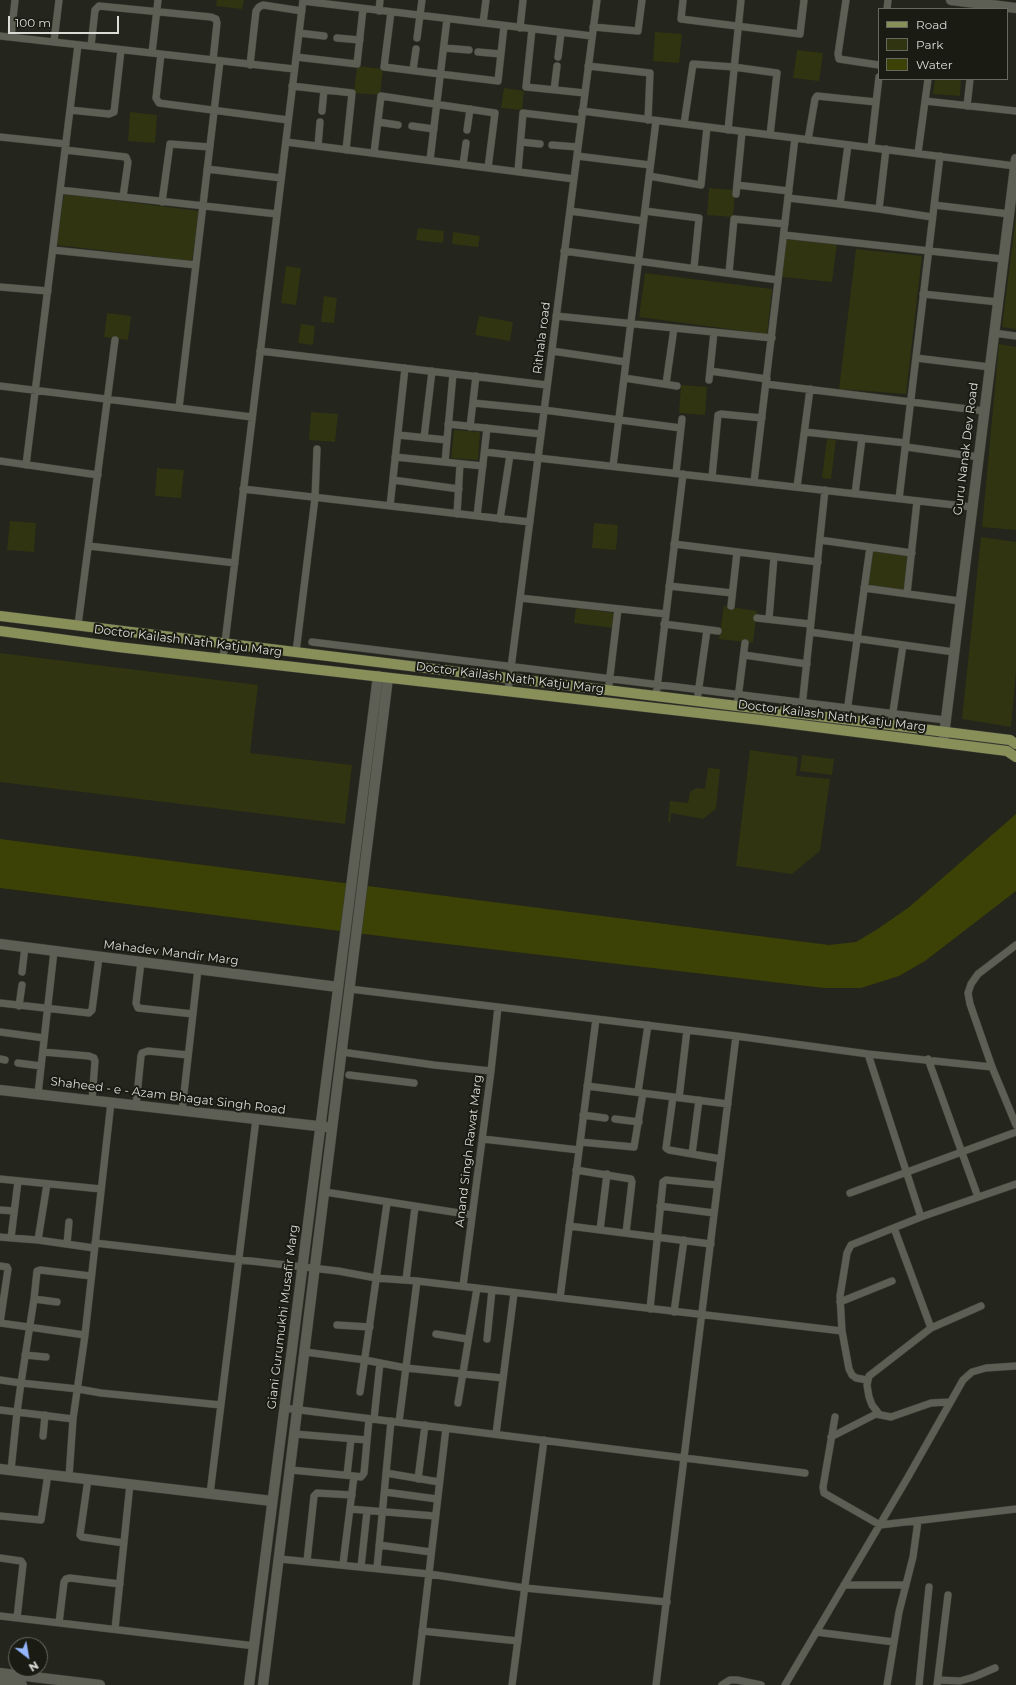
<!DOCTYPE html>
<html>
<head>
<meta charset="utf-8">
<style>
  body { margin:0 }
  #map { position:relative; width:1016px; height:1685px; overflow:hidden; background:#24251c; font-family:Montserrat,sans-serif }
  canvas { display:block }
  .legend { position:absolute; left:878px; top:8px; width:130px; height:72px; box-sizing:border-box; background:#1a1c13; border:1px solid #676961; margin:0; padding:5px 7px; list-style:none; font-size:12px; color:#dbdcd6 }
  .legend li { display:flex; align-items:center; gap:8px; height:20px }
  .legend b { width:20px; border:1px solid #676961 }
  .north { position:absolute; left:8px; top:1637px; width:40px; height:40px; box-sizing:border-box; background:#1a1c13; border:1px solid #676961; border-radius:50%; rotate:149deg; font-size:11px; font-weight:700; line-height:16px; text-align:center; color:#dbdcd6 }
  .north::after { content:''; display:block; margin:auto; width:14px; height:18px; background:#95b6fd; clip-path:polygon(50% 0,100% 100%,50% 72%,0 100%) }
  .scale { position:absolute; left:8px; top:16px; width:111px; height:18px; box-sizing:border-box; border:2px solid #dbdcd6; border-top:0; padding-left:5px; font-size:12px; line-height:14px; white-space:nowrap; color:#dbdcd6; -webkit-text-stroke:3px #1a1c13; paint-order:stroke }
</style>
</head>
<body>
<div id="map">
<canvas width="1016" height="1685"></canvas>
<ul class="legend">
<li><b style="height:5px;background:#898f59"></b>Road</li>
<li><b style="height:11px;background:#303411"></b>Park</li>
<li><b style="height:11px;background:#3c4105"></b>Water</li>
</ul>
<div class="north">N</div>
<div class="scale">100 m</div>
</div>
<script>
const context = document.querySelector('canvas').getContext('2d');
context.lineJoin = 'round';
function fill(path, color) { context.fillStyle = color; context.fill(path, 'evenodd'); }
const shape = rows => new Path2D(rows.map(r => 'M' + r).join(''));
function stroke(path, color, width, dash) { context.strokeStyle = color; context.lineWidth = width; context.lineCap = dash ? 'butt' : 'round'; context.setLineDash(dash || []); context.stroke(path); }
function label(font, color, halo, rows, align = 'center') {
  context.font = font + ' Montserrat,sans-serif'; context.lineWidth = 4; context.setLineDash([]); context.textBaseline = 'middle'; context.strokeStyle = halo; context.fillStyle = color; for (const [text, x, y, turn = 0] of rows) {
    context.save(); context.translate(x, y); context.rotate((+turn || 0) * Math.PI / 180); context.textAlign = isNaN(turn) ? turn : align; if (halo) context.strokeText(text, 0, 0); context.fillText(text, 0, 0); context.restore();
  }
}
const green = shape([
  [217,0,244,0,242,9,216,6],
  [655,32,682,34,679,63,653,61],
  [797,50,823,53,819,81,793,78],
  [357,66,383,69,380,95,354,93],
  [935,79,961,79,960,96,933,94],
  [504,88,524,91,522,110,501,108],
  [130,112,157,115,155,143,128,141],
  [709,188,735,190,733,217,707,215],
  [64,194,199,211,192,261,57,245],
  [1016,217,1016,329,1002,327],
  [418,228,444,231,443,243,416,240],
  [453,232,480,236,478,247,452,244],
  [785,238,837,244,832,282,782,277],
  [856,249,922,256,906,394,839,389],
  [286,266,301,268,296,305,281,303],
  [645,273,772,289,767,334,639,317],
  [324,296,337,298,334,323,321,322],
  [107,313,131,316,128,340,104,337],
  [479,316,513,322,510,341,475,335],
  [301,324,315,326,313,345,298,343],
  [999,344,1016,347,1016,530,982,527],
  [681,385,707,387,705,415,679,413],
  [311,412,338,414,335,442,309,440],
  [454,430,480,432,478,460,451,458],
  [827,439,836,440,831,479,822,478],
  [157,468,184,470,181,498,155,496],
  [10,521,36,523,34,552,7,550],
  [594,523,618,525,616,550,592,548],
  [981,537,1016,542,1016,672,1011,727,962,719],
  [871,550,909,554,905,590,867,586],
  [724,606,757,611,753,643,719,639],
  [576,608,615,613,613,628,574,623],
  [0,653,258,685,250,753,352,765,345,824,0,782],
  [750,750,798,757,796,776,830,779,820,851,792,874,736,866],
  [802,755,834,759,832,775,800,771],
  [708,768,720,769,716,809,703,819,671,813,670,822,668,822,670,801,688,803,690,792,696,788,705,789]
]);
const water = shape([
  [1016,814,1016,891,925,961,899,976,861,988,824,988,404,939,0,888,0,839,829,945,856,942,876,930,908,908]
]);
const street = shape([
  [683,0,681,19,800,34,804,0],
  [846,0,838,54,839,59,879,65],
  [303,1,592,36],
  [887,9,888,0],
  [379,11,380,0],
  [391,12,384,67,440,74,498,81,504,26],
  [483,23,486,0],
  [593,27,638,31,642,0],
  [520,28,523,0],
  [532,29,526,87,585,93],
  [299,33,324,36],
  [0,36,294,69],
  [11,37,15,0],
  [337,38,360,40],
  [417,38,422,0],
  [54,41,59,0],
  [91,46,95,10,99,6,211,17,216,19,217,23,213,60],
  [444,48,469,50],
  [478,52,501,54],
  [152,53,158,0],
  [161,54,156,98,159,103,288,120],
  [296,57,357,64,363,9],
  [558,57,561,33],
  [250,65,256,11,259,7,263,5,302,11],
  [588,66,650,73,648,120],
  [413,70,416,49],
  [292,86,352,93,346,150],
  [554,90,557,66],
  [925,101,1016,111],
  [967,106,970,79],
  [70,110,109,114,114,112,121,50],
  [322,111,324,90],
  [582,111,1015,166],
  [378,122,398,125],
  [684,124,693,64,734,67,777,73,770,135],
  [412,126,434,129],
  [467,130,470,109],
  [728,130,741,0],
  [0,137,66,144],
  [808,140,815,99,817,96,876,102],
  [286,142,574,179],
  [521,142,540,144],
  [552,145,578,147],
  [318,146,320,122],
  [871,147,879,77],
  [886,149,879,209,932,217],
  [65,150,126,157,128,162,123,197],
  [374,153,381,96,495,113,488,168],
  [918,153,928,79],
  [577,156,650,165],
  [430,160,447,19],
  [463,165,466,143],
  [207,169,281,178],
  [518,171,523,113,581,120],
  [649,176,701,185,707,127],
  [737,185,789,191],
  [60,190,277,214],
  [736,194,742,132],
  [788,198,840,204,848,145],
  [162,202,170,144,210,147],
  [840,204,879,209],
  [934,205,1009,214],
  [570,211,643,221],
  [645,211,699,218,694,268],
  [784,235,1003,259],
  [53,250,196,265],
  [564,251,778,280],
  [729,273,734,219,785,224],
  [0,287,48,291],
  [923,294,998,302],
  [556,316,772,338],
  [994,333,1016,336],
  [260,351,547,385],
  [552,351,626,362],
  [916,358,990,367],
  [710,371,767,379],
  [624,378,677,386],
  [709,380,714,332],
  [666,384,674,328],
  [766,384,984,411],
  [0,386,252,417],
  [473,403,544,410,681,428],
  [179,408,220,61],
  [448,424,541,434],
  [470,427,476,376],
  [805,432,906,443],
  [398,435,447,440],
  [424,438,432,371],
  [906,447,979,457],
  [485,452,972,507],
  [395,457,483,466],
  [0,461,98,475],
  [445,462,453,374],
  [26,465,78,45],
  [613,466,656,121],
  [676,473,682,419],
  [712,477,718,415,721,414,762,418],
  [393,480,459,489],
  [754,482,795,138],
  [797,487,810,389],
  [243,489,530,522],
  [855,494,862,438],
  [899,499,940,156],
  [390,506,405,368],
  [457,514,460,464],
  [477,516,487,428],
  [500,519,510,455],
  [820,540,912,553],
  [674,544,818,562],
  [89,546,235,563],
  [669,586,732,593],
  [864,588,960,601],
  [907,594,917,501],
  [520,598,666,614],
  [731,606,737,552],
  [757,618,810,624],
  [769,619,774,557],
  [664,624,718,631],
  [78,625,115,340],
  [810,632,954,652],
  [312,642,945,720],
  [296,652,315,498,317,449],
  [744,655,807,664],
  [223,659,303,0],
  [609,684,618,609],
  [508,691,597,0],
  [656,696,683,474],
  [697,701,707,630],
  [737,706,745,643],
  [802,707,825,490],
  [846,719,870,547],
  [891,725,903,645],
  [1016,945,978,974,971,984,968,993,970,1004,992,1067,1016,1125],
  [141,962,136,1003,138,1008,193,1014],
  [22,972,25,947],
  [350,989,736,1036,868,1054,992,1067],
  [0,1003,89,1013,92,1010,99,957],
  [19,1006,22,985],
  [0,1032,44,1038],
  [43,1052,89,1056,94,1058,95,1061,92,1100],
  [342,1052,434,1065,491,1071,463,1286],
  [868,1054,921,1217],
  [0,1059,5,1060],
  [928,1059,978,1197],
  [18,1063,41,1066],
  [491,1071,498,1007],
  [349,1075,414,1083],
  [587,1086,728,1104],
  [638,1092,648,1025],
  [38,1094,54,951],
  [673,1097,666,1148,669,1150,721,1159],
  [679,1098,687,1030],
  [136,1105,141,1056,142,1053,148,1051,188,1055],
  [182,1111,198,969],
  [583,1115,605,1118],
  [615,1119,639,1122],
  [483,1139,579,1150],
  [580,1142,634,1147,643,1093],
  [692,1154,699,1100],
  [576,1170,631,1179,632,1182,626,1233],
  [0,1179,101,1189],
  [47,1184,38,1240,94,1248],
  [325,1192,472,1215],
  [850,1193,1016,1132],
  [660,1206,714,1213],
  [0,1210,14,1211],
  [569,1226,711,1244],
  [600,1230,607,1174],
  [0,1237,11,1238,18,1181],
  [11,1238,38,1240],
  [95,1243,338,1271,376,1278,417,1281,842,1331],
  [67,1244,69,1222],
  [0,1266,7,1267,8,1269,0,1323,85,1335],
  [91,1276,40,1270,37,1271,34,1299,21,1383,78,1389,101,1393,221,1405],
  [406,1280,415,1207],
  [560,1298,596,1019],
  [34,1299,57,1302],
  [840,1302,892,1281],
  [650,1309,663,1182,666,1180,717,1185],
  [674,1312,684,1240],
  [337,1325,370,1327],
  [931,1328,981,1306],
  [436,1334,467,1339],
  [487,1339,492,1290],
  [305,1352,365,1360,406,1368,503,1378],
  [25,1355,46,1357],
  [0,1380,21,1383,17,1412,0,1410],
  [867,1380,856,1378,852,1375,849,1369,842,1331,840,1296,847,1253,851,1245,921,1217,1016,1184],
  [360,1392,387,1203],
  [458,1403,477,1288],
  [284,1408,805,1473],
  [879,1414,872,1405,869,1397,867,1385,869,1376,931,1328,894,1228],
  [835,1417,823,1487,824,1493,880,1525,1016,1509],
  [374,1419,380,1363],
  [399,1422,417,1281],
  [295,1434,367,1440],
  [496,1434,514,1293],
  [43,1436,45,1415],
  [831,1437,876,1414,891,1417,931,1403,949,1402],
  [11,1470,17,1412,73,1419],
  [291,1470,354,1476,343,1564],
  [386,1473,439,1482],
  [347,1475,351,1439],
  [354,1476,361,1477,364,1473,369,1419],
  [69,1477,73,1419,85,1335,111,1102],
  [88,1479,80,1535,82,1537,124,1543],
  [418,1479,425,1425],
  [385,1492,437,1499],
  [210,1494,256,1119],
  [350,1509,435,1516],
  [0,1516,41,1520,48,1474],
  [379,1545,431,1552],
  [0,1558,21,1561,23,1564,17,1618],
  [280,1559,429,1574,525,1588,667,1602],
  [307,1561,314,1496,317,1493,352,1495],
  [361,1567,367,1511],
  [377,1568,391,1421],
  [844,1585,906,1585],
  [0,1616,255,1646],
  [59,1623,64,1582,66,1579,70,1578,120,1584],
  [115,1629,130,1484],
  [422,1631,518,1641],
  [816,1632,894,1642],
  [938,1680,960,1681,974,1677,995,1668],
  [416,1685,446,1428],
  [512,1685,544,1440],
  [656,1685,736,1036],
  [722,1685,730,1680,737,1680,761,1685],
  [785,1685,908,1477,963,1380,972,1372,986,1368,1016,1366],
  [887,1685,899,1612,913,1557,918,1521],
  [919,1685,929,1587],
  [937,1685,948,1595]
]);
const secondary = shape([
  [951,0,1016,8],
  [943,743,1016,159],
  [0,944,338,987],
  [0,1090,326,1127],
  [0,1469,272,1501],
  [0,1673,100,1685],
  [0,1682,22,1685],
  [249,1685,378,676],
  [263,1685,388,678]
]);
const primary = shape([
  [0,616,762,709,1010,740,1016,744],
  [0,631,118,647,761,720,1007,751,1016,757]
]);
const streetNames = [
  ["Rithala road",542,338,-83],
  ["Guru Nanak Dev Road",966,449,-83],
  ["Doctor Kailash Nath Katju Marg",188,641,7],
  ["Doctor Kailash Nath Katju Marg",510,678,7],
  ["Doctor Kailash Nath Katju Marg",832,716,7],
  ["Mahadev Mandir Marg",171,953,7],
  ["Shaheed - e - Azam Bhagat Singh Road",168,1096,7],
  ["Anand Singh Rawat Marg",469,1151,-83],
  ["Giani Gurumukhi Musafir Marg",283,1317,-83]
];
fill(green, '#303411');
fill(water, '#3c4105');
stroke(street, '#3e3f38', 8);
stroke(secondary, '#3e3f38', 11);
stroke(primary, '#3e3f38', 11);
stroke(street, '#5d5f54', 7);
stroke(secondary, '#5d5f54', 10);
stroke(primary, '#898f59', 10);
label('12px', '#dbdcd6', '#1a1c13', streetNames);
</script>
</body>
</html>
